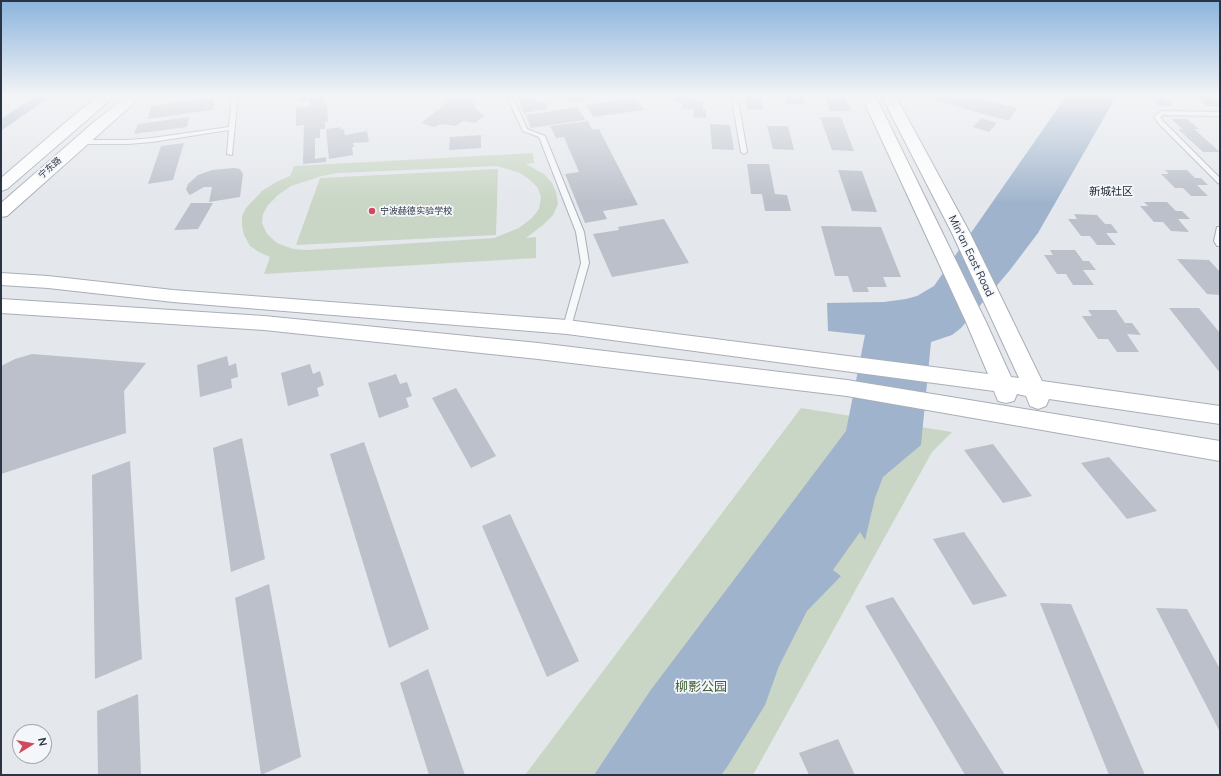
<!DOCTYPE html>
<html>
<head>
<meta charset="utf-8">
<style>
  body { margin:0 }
  #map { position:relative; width:1221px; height:776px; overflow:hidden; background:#e4e7ec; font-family:Mulish,sans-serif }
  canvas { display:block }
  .frame { position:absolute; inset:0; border:2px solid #2b3445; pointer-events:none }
  .north { position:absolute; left:12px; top:724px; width:40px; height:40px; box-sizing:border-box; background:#f4f6f9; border:1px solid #a4a8b1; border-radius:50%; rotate:79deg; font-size:11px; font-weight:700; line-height:16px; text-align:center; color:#2b3445 }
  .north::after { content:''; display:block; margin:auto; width:14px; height:18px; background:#d1495b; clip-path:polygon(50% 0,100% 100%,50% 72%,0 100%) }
</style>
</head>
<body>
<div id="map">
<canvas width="1221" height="776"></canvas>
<div class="frame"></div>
<div class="north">N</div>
</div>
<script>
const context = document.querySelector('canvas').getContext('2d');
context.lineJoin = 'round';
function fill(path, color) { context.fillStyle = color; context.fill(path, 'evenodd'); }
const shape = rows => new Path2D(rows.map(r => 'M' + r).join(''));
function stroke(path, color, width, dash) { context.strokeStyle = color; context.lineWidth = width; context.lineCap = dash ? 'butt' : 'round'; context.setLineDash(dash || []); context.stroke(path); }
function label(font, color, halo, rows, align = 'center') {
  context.font = font + ' Mulish,"Noto Sans SC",sans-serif'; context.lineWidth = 3.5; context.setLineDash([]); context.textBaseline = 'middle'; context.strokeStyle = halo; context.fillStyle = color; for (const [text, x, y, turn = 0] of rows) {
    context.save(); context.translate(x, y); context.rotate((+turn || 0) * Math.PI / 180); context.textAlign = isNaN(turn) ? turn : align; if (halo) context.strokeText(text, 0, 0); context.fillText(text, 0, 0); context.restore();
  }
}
const green = shape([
  [533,153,534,163,526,164,544,174,552,183,556,192,558,204,553,215,543,225,526,238,536,237,536,258,264,274,270,257,259,252,250,246,244,235,242,226,242,216,246,208,262,191,276,182,290,176,294,166],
  [497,166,520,173,530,180,538,188,541,197,539,209,532,218,519,228,494,238,307,250,293,249,277,243,267,234,262,223,263,214,268,205,278,195,291,186,322,176,338,173],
  [498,169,496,235,296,245,320,178],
  [801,408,952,432,932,452,753,775,525,775]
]);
const water = shape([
  [37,95,52,95,1,131,1,119],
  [1067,95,1117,95,1038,233,1010,270,961,328,952,335,931,342,921,445,883,477,875,498,865,540,860,532,833,570,841,576,807,611,779,666,765,705,727,767,721,775,594,775,650,691,846,431,865,335,828,331,827,303,884,302,906,299,917,296,934,286]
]);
const building = shape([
  [301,95,324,95,324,104,327,104,328,121,325,122,325,129,320,129,320,138,315,138,315,159,326,157,326,162,303,164,304,125,296,126,296,108,310,106,310,100,301,101],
  [445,95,471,95,475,108,484,116,475,123,464,121,455,126,442,124,434,127,421,123,450,100],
  [516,95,534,95,538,103,545,102,548,109,524,113],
  [565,95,589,95,592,99,569,103],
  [676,95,695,95,695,101,703,102,703,109,706,110,706,118,693,117,694,109,682,109,682,103,676,103],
  [744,95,761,95,764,110,747,109],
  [784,95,802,95,805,104,786,104],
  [824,95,844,95,851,111,830,111],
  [914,95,966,95,1017,108,1009,121],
  [997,95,1022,95,1025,99,1000,98],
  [1151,95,1161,95,1174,106,1159,106,1149,97,1154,97],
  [1192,95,1209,95,1220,104,1220,107,1206,106],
  [215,97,213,110,148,119,151,106],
  [636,98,645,110,593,117,586,105],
  [578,107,585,120,531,128,526,115],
  [189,117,187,127,134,134,138,124],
  [820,117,841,117,854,151,832,150],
  [981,118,997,123,989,132,973,127],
  [1171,119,1187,119,1199,129,1194,129,1220,152,1203,152,1178,129,1183,129],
  [588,121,592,130,599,129,638,205,603,211,607,219,585,223,565,174,579,172,564,137,556,138,550,126],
  [710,124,730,125,734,150,712,149],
  [767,126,788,126,794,150,773,149],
  [341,127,341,130,344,129,345,135,367,131,369,142,353,143,354,147,352,147,353,155,329,159,326,129],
  [481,135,481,148,449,150,450,137],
  [184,143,173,180,148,184,161,146],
  [747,164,769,164,775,194,787,195,791,211,765,211,762,194,751,194],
  [234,168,240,169,243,174,240,197,209,202,212,187,204,187,190,195,188,193,186,189,188,184,198,175,212,170],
  [838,170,862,171,877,212,852,211],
  [1165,170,1187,170,1195,178,1201,178,1208,185,1197,185,1208,196,1191,196,1183,188,1175,188,1161,174,1169,174],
  [1144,202,1167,202,1176,211,1182,211,1190,219,1178,219,1189,232,1171,231,1163,222,1154,222,1140,206,1148,206],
  [191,203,213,203,198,229,174,230],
  [1074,214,1097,215,1105,224,1111,224,1118,233,1106,233,1116,245,1097,245,1090,236,1081,236,1068,219,1077,219],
  [664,219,689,263,612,277,593,234,619,230,618,227],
  [821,226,881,227,901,277,883,277,887,287,867,287,869,292,853,292,848,276,835,276],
  [1050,250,1075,250,1083,261,1089,261,1096,270,1083,270,1094,285,1073,285,1066,274,1057,274,1044,255,1053,255],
  [1177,259,1209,260,1220,272,1220,295,1207,294],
  [1169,308,1199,308,1220,333,1220,373],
  [1088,310,1116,310,1125,323,1132,323,1141,335,1127,334,1139,352,1117,352,1108,339,1098,339,1082,316,1092,316],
  [32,354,146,363,124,391,126,433,1,474,1,366,15,359],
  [227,356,229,366,236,363,238,377,231,379,232,388,200,397,197,365],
  [310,364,313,374,320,371,324,385,317,388,319,396,288,406,281,373],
  [396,374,400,384,407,382,412,396,406,398,409,407,379,418,368,383],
  [456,388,496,456,471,468,432,398],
  [242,438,265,559,231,572,213,448],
  [364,442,429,629,389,648,330,454],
  [993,444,1032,496,1003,503,964,450],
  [1109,457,1157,511,1127,519,1081,463],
  [130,461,142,659,95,679,92,475],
  [510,514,579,661,547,677,482,526],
  [964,532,1007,596,973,605,933,539],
  [269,584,301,757,261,775,235,598],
  [893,597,1005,775,965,775,865,606],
  [1040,603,1071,604,1145,775,1109,775],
  [1156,608,1187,609,1220,669,1220,732],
  [428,669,465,775,429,775,400,683],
  [138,694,141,775,98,775,97,711],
  [838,739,855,775,809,775,799,753]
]);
const lane = shape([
  [232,95,238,95,232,155,227,154,229,130,152,142,128,144,80,144,77,142,80,140,128,140,152,138,229,127,232,95],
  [506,95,512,95,527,129,545,136,584,232,589,263,571,327,567,330,563,327,581,263,576,232,539,137,523,131,506,95],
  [731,95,737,95,747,152,744,154,741,152,731,95],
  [1162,111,1220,112,1220,116,1163,115,1160,117,1163,121,1220,178,1220,184,1218,183,1158,123,1154,116,1162,111],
  [1217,227,1220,227,1220,246,1217,246,1214,241,1217,227]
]);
const secondary = shape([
  [861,95,875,95,986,322,1011,377,1019,378,952,233,881,95,895,95,970,233,1042,381,1220,406,1220,424,1049,399,1046,406,1038,409,1030,406,1026,396,1017,394,1014,401,1006,403,998,401,994,391,567,334,173,302,48,288,1,285,1,273,48,276,173,290,567,320,988,374,966,322,861,95],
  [1,299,264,316,538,343,847,380,1220,441,1220,461,847,396,538,359,264,330,1,313,1,299]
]);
const primary = shape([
  [101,95,116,95,7,189,1,191,1,178,80,110,101,95],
  [128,95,143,95,7,216,1,217,1,203,94,122,128,95]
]);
const markers = [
  [372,211,4,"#d1495b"]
];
const farStreetnames = [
  ["宁东路",50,168,-42]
];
const farPoinames = [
  ["宁波赫德实验学校",380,211]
];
const farQuarternames = [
  ["新城社区",1111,192]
];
const streetNames = [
  ["Min'an East Road",971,256,64]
];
const nearParknames = [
  ["柳影公园",701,687]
];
fill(green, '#c9d6c5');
fill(water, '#9fb4cc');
fill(building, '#bbc0ca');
stroke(lane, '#a9aeb7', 2);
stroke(secondary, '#a9aeb7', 2);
stroke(primary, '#a3abb8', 2);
fill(lane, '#f7f8fa');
fill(secondary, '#fff');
fill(primary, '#fff');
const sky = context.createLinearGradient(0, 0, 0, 203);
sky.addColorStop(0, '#8bb4dd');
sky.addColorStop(0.47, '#f3f4f6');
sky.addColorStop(1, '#f3f4f600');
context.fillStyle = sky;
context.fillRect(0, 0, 1221, 203);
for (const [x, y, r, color] of markers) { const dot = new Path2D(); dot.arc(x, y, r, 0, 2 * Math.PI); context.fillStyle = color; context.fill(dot); stroke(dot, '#f4f6f9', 1.5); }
label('9px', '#2b3445', '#f4f6f9', farStreetnames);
label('9px', '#2b3445', '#f4f6f9', farPoinames, 'left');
label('11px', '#1d2536', '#f4f6f9', farQuarternames);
label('11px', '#2b3445', '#f4f6f9', streetNames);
label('13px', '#3f6138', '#f4f6f9', nearParknames);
</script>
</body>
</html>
